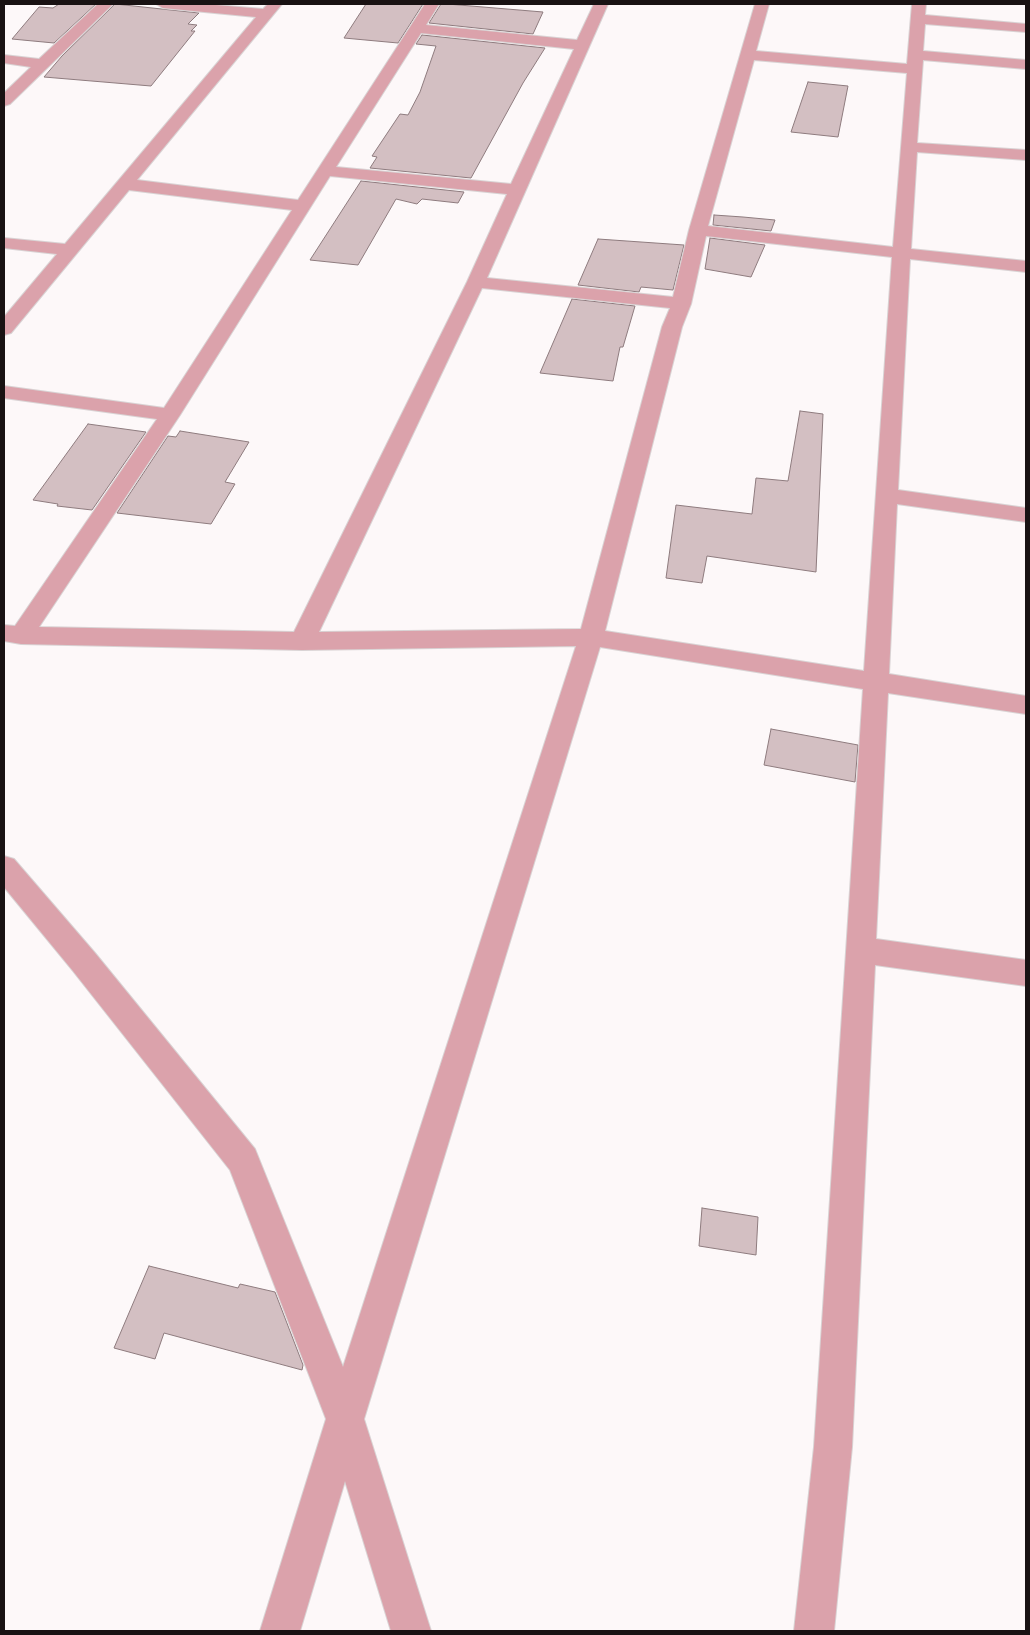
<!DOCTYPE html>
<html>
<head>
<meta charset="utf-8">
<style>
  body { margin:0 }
  #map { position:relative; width:1030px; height:1635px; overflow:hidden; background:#fdf8f9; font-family:"Public Sans",sans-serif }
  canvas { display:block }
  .frame { position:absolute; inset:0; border:5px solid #191213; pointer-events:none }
</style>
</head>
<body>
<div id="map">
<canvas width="1030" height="1635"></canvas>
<div class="frame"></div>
</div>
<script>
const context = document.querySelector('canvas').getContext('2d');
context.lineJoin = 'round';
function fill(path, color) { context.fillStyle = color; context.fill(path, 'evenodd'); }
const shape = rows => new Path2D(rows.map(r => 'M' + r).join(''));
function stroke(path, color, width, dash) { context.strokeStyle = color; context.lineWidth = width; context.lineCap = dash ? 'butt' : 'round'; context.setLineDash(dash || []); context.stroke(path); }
const building = shape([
  [59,4,96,4,54,43,12,39,39,7,53,8,59,4],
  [115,4,199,13,188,24,197,25,191,31,195,31,151,86,44,77,62,56,115,4],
  [366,4,423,4,398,43,344,38,366,4],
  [441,4,447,4,543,12,533,34,429,23,441,4],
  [422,35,545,48,523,83,471,178,370,168,377,157,372,156,400,114,408,115,420,92,436,46,416,44,422,35],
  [808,82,848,86,838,137,791,132,808,82],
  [361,181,464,192,458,203,422,199,417,204,396,199,358,265,310,260,361,181],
  [714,215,743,217,775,220,771,231,713,225,714,215],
  [710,238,765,245,751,277,705,269,710,238],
  [598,239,684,245,673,290,641,287,639,292,578,285,598,239],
  [572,299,635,306,623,347,620,347,613,381,540,373,572,299],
  [800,411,823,414,816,572,707,556,702,583,666,578,676,505,752,514,756,478,788,481,800,411],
  [88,424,146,432,92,510,57,506,58,504,33,500,88,424],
  [180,431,249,442,225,482,235,484,211,524,117,513,168,436,176,437,180,431],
  [771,729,858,745,855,782,764,765,771,729],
  [702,1208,758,1217,756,1255,699,1246,702,1208],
  [149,1266,238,1288,240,1284,275,1292,303,1365,302,1370,164,1333,155,1359,114,1348,149,1266]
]);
const minor = shape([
  [98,4,113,4,10,104,4,106,4,93,31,67,4,63,4,55,39,59,98,4],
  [156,4,204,4,263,9,268,4,282,4,137,180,298,200,425,4,439,4,426,25,577,40,594,4,608,4,487,278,673,297,689,230,755,4,769,4,756,51,907,64,912,4,926,4,925,15,1026,24,1026,32,925,24,923,51,1026,60,1026,69,923,60,917,143,1026,150,1026,160,917,152,911,249,1026,261,1026,272,910,259,898,490,1026,508,1026,522,897,504,889,674,1026,696,1026,714,888,693,876,939,1026,960,1026,986,875,965,852,1447,834,1631,794,1631,814,1447,863,689,600,647,364,1419,431,1631,391,1631,345,1481,300,1631,260,1631,326,1419,230,1170,73,971,4,887,4,856,14,859,95,953,255,1149,343,1367,576,646,302,650,21,644,4,641,4,625,15,626,157,419,4,398,4,386,164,408,292,210,129,190,11,333,4,335,4,317,57,254,4,248,4,238,65,244,256,17,163,8,156,4],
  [421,33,574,49,511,184,336,167,421,33],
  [754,60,907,73,893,247,708,226,754,60],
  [330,176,507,194,467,282,294,632,39,627,180,415,330,176],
  [706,236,892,257,864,671,605,631,682,327,691,304,706,236],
  [482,288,670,308,662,327,581,629,319,632,482,288]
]);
fill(building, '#d3bfc2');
stroke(building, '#8e7b7e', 1);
stroke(minor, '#d9d3d4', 2);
fill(minor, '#dba2ab');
</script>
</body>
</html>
